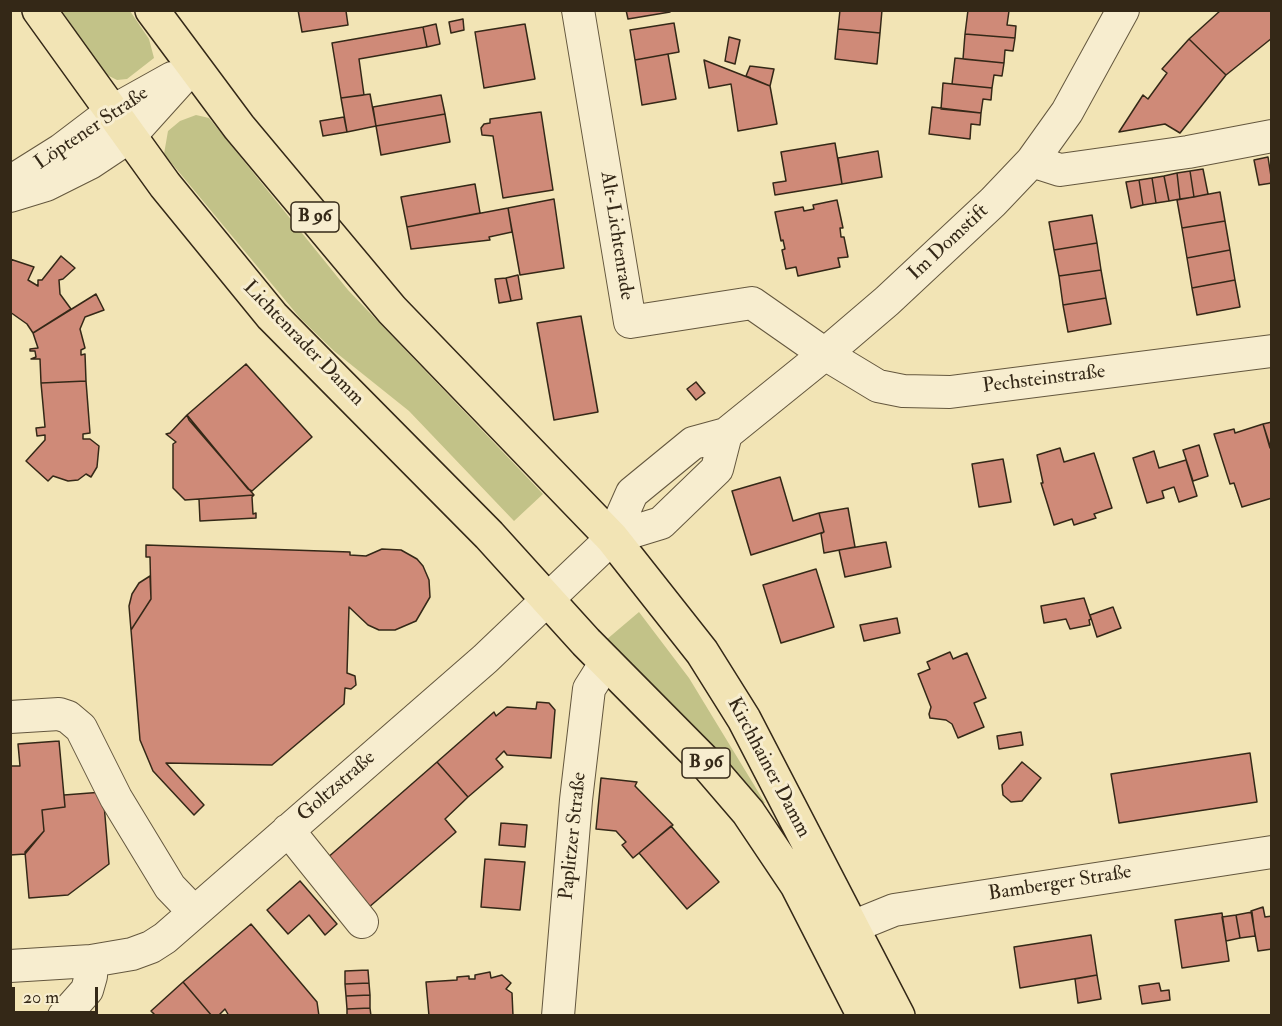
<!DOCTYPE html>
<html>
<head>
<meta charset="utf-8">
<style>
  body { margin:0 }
  #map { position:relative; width:1282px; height:1026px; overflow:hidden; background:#f2e4b5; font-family:"IM FELL Double Pica",serif }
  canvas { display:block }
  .frame { position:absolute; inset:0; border:12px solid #342817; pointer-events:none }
  .scale { position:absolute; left:12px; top:987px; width:86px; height:27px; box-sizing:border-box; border:3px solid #342817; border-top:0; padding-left:8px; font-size:18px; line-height:21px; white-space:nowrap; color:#342817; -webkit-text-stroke:4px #f7edcf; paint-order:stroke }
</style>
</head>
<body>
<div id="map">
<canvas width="1282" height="1026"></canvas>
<div class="frame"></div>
<div class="scale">20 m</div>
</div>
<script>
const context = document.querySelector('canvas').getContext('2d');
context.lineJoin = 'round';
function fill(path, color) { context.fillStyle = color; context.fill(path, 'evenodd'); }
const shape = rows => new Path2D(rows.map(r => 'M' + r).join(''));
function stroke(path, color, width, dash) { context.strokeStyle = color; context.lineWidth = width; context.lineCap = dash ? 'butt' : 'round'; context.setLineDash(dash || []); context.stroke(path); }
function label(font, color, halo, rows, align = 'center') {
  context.font = font + ' "IM FELL Double Pica",serif'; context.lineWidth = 6; context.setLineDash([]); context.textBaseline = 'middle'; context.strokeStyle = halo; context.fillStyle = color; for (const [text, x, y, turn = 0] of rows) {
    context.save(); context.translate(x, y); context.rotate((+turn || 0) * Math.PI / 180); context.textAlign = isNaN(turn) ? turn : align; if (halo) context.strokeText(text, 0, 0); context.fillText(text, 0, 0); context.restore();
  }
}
const green = shape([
  [62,11,130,11,149,39,154,58,127,79,117,80,105,74],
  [196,115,209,118,348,290,543,494,514,521,409,411,334,351,300,318,164,154,168,131,180,121],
  [639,612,689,678,765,803,761,804,606,640]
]);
const building = shape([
  [298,10,346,11,348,25,302,32,298,10],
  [626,10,670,10,670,12,628,19,626,10],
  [840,10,882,10,880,33,838,29,840,10],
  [968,10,1009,11,1007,25,1016,26,1015,38,965,34,968,10],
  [1221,10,1272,10,1272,38,1226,75,1189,39,1221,10],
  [463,19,464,30,451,33,449,22,463,19],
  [674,23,679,52,635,60,630,30,674,23],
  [436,24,440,44,427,47,423,27,436,24],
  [525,24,535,79,484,88,475,32,525,24],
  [423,27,427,47,359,59,364,95,341,98,332,43,423,27],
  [838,29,880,33,877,64,835,59,838,29],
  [965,34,1015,38,1013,51,1005,50,1004,63,963,59,965,34],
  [729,37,740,40,735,64,725,61,729,37],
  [1189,39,1226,75,1180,133,1165,124,1119,132,1143,95,1148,99,1167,73,1162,69,1189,39],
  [668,54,676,99,642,105,635,60,668,54],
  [955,58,1004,63,1002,76,994,75,992,88,952,84,955,58],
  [704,60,770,86,777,124,738,131,731,84,709,88,704,60],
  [750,66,774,69,770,86,746,76,750,66],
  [943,83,992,88,991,100,983,99,981,113,941,109,943,83],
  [370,94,376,126,347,132,341,98,370,94],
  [441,95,445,114,376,126,373,107,441,95],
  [932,107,981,113,980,125,971,124,970,139,929,134,932,107],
  [541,112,553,190,503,198,493,136,482,135,481,128,484,124,490,123,490,119,541,112],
  [445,114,450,142,381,155,376,126,445,114],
  [344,117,347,132,323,136,320,121,344,117],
  [835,143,842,184,775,195,773,183,786,181,781,152,835,143],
  [878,151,882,177,842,184,838,158,878,151],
  [1268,157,1272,183,1259,185,1254,160,1268,157],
  [1203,169,1208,194,1194,197,1190,171,1203,169],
  [1190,171,1194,197,1180,199,1177,173,1190,171],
  [1177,173,1180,199,1169,201,1164,176,1177,173],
  [1164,176,1169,201,1156,203,1152,178,1164,176],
  [1152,178,1156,203,1143,205,1139,180,1152,178],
  [1139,180,1143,205,1131,208,1126,182,1139,180],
  [475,184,480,213,407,227,401,197,475,184],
  [1220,192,1225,221,1182,228,1177,200,1220,192],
  [554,199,564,268,520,275,508,208,554,199],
  [837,200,843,228,840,228,841,237,844,237,848,257,838,258,840,267,798,276,796,267,786,269,782,250,785,249,783,240,781,241,775,212,803,207,804,211,814,209,813,205,837,200],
  [508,208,512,232,489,237,490,240,411,249,407,227,508,208],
  [1092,215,1097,243,1054,250,1049,222,1092,215],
  [1225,221,1230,250,1187,258,1182,228,1225,221],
  [1097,243,1101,270,1059,276,1054,250,1097,243],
  [1230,250,1235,280,1192,288,1187,258,1230,250],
  [61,256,75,268,63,279,59,280,60,294,71,309,33,333,27,324,10,312,10,259,34,267,28,280,38,286,38,280,42,280,61,256],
  [1101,270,1106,298,1063,305,1059,276,1101,270],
  [518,275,522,299,511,301,506,278,518,275],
  [506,278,511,301,499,303,495,279,506,278],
  [1235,280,1240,307,1197,315,1192,288,1235,280],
  [96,294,104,310,85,317,80,329,85,348,81,350,81,355,85,354,86,381,41,383,40,359,31,359,36,357,35,351,30,351,30,349,38,348,33,333,96,294],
  [1106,298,1111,324,1068,332,1063,305,1106,298],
  [581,316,598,412,554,420,537,323,581,316],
  [246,364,312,437,252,491,248,489,187,415,246,364],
  [86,381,90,433,83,434,83,439,90,439,99,446,97,467,91,477,86,474,78,480,68,481,53,476,48,481,26,461,45,440,45,435,37,436,36,428,45,427,41,383,86,381],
  [696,382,705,393,696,400,687,389,696,382],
  [187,415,189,420,254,495,185,500,173,488,173,444,176,442,166,434,170,433,187,415],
  [1272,422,1272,447,1270,448,1263,424,1272,422],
  [1263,424,1272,452,1272,498,1242,507,1234,483,1230,484,1214,434,1234,429,1235,433,1263,424],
  [1199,445,1208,476,1193,481,1183,450,1199,445],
  [1060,448,1064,462,1094,453,1112,508,1094,514,1096,518,1074,525,1072,519,1054,525,1041,483,1043,483,1037,455,1060,448],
  [1154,451,1159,468,1186,460,1197,496,1179,502,1174,487,1162,491,1164,498,1147,503,1133,458,1154,451],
  [1003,459,1011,502,979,507,972,464,1003,459],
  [780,477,793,521,819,513,824,532,751,555,732,491,780,477],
  [254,495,252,497,253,514,256,513,256,518,200,521,199,499,254,495],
  [848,508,855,547,824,553,821,534,824,532,819,513,848,508],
  [886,542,891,567,845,577,839,550,886,542],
  [146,545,350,552,350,555,366,556,382,549,401,550,417,559,423,566,429,580,430,597,416,621,395,630,379,630,368,625,349,607,347,673,355,676,356,685,351,689,345,688,344,704,272,765,166,763,204,805,194,815,153,771,140,740,131,630,151,599,150,557,146,557,146,545],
  [816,569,834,627,781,643,763,585,816,569],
  [150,576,151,599,131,630,129,606,132,594,139,583,150,576],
  [1084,598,1091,619,1089,620,1090,625,1070,629,1066,619,1044,623,1041,606,1084,598],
  [1113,607,1121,628,1097,637,1090,615,1113,607],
  [897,618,900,633,864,641,860,625,897,618],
  [950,652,953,659,967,653,986,698,974,703,984,727,958,738,952,724,946,720,930,718,929,714,931,707,918,674,930,669,927,662,950,652],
  [537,702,549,703,555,710,551,758,507,755,504,751,496,759,503,767,468,797,437,762,494,712,496,716,507,707,536,709,537,702],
  [1021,732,1023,745,999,749,997,736,1021,732],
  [59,741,65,807,42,810,44,831,25,854,10,855,10,766,20,766,18,744,59,741],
  [1250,753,1257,802,1119,823,1111,774,1250,753],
  [437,762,468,797,445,819,456,832,368,908,326,859,437,762],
  [1022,762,1041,778,1022,801,1011,802,1003,795,1002,785,1022,762],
  [601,778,637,782,635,786,673,825,633,858,622,845,626,842,616,831,596,829,601,778],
  [103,792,109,864,68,895,29,898,25,852,44,831,42,810,65,807,64,795,103,792],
  [501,823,527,825,525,847,499,845,501,823],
  [671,826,719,882,687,909,639,853,671,826],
  [485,859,525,862,520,910,481,907,485,859],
  [300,881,337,924,325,935,309,915,288,934,267,910,300,881],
  [1263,907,1265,917,1272,916,1272,949,1258,951,1251,911,1263,907],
  [1252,912,1255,936,1240,938,1236,915,1252,912],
  [1222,913,1229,961,1182,968,1175,920,1222,913],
  [1236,915,1240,938,1226,941,1222,917,1236,915],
  [251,924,317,1002,319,1016,229,1016,225,1009,218,1016,212,1016,183,982,251,924],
  [1091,935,1097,975,1020,988,1014,947,1091,935],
  [368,970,369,983,345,984,345,971,368,970],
  [490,972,491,978,502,975,511,983,506,989,512,993,513,1016,429,1016,426,982,457,980,457,977,469,976,469,979,475,979,475,975,490,972],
  [1097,975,1101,999,1078,1003,1075,979,1097,975],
  [183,982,212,1016,156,1016,151,1011,183,982],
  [369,983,370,995,346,996,345,984,369,983],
  [1159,983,1161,991,1169,990,1170,1000,1142,1004,1139,986,1159,983],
  [370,995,370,1008,347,1009,346,996,370,995],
  [370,1008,371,1016,347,1016,347,1009,370,1008]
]);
const minor = shape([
  [578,10,630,322,752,303,825,354,878,386,903,391,950,392,1272,351],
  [1032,161,1060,170,1188,152,1272,136],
  [10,182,61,150,111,112,172,78],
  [10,196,46,185,90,163,129,137,193,66],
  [612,538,661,523,717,469,726,434],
  [10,717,59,714,68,717,81,728,116,798,170,887,194,912],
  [288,830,362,922],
  [852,927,894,910,1272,852],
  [10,966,91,961,132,954,151,947,165,938,485,659,612,538,632,493,693,443,726,434,825,354,887,301,993,202,1032,161,1067,112,1123,10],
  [64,1016,87,990,91,976,91,961],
  [558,1016,576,800,589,689,606,662]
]);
const major = shape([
  [39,10,165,185,272,316,489,535,586,642,705,762,748,812,797,885,864,1016],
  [152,10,239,127,392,310,612,538,702,652,744,719,898,1016]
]);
const shields = [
  [315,217,48],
  [706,763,48]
];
const shieldNames = [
  ["B 96",315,217],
  ["B 96",706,763]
];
const streetNames = [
  ["Löptener Straße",92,129,-34],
  ["Alt-Lichtenrade",616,236,81],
  ["Im Domstift",949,243,-43],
  ["Lichtenrader Damm",303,344,46],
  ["Pechsteinstraße",1044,380,-7],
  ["Kirchhainer Damm",768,768,62],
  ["Goltzstraße",337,787,-41],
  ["Paplitzer Straße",574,836,-84],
  ["Bamberger Straße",1060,884,-9]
];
fill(green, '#c2c288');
fill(building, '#cf8a78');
stroke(building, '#342817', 1.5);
stroke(minor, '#64573e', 34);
stroke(major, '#342817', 36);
stroke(minor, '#f7edcf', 32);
stroke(major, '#f2e4b5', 33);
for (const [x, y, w] of shields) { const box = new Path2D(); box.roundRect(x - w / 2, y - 15, w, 30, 4.5); context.fillStyle = '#f7edcf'; context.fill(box); stroke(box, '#342817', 1.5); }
label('bold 18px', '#342817', null, shieldNames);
label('20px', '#342817', '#f7edcf', streetNames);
</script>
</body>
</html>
